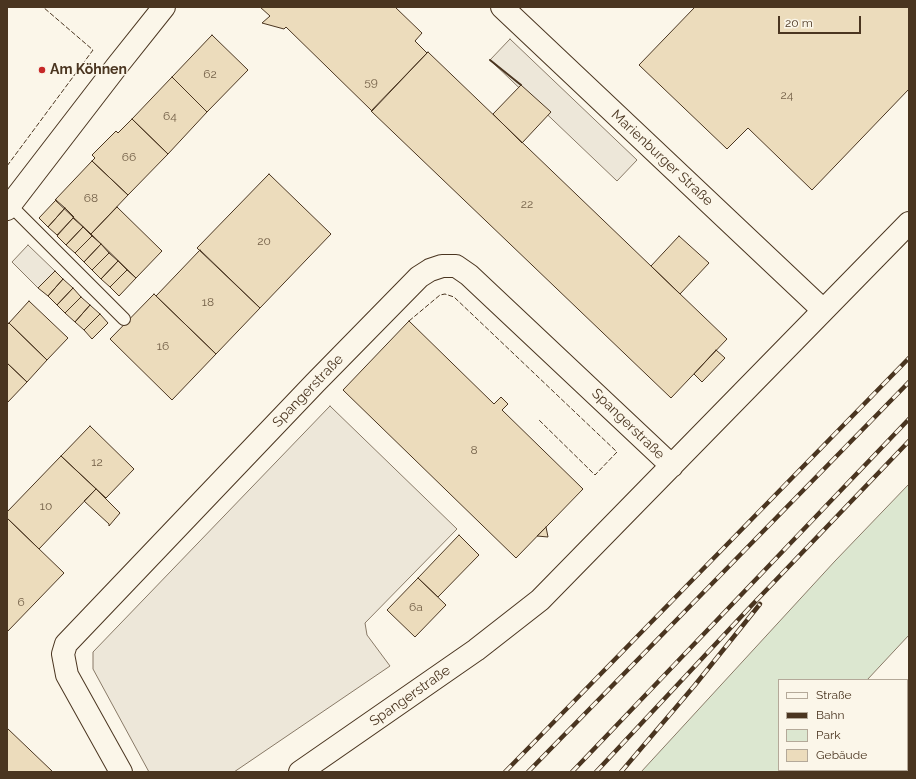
<!DOCTYPE html>
<html>
<head>
<meta charset="utf-8">
<style>
  body { margin:0 }
  #map { position:relative; width:916px; height:779px; overflow:hidden; background:#fbf6e9; font-family:Raleway,sans-serif }
  canvas { display:block }
  .frame { position:absolute; inset:0; border:8px solid #4a3520; pointer-events:none }
  .legend { position:absolute; left:778px; top:679px; width:130px; height:92px; box-sizing:border-box; background:#fbf6e9; border:1px solid #b4a999; margin:0; padding:5px 7px; list-style:none; font-size:12px; color:#4a3520 }
  .legend li { display:flex; align-items:center; gap:8px; height:20px }
  .legend b { width:20px; border:1px solid #b4a999 }
  .scale { position:absolute; left:778px; top:16px; width:83px; height:18px; box-sizing:border-box; border:2px solid #4a3520; border-top:0; padding-left:5px; font-size:12px; line-height:14px; white-space:nowrap; color:#4a3520; -webkit-text-stroke:3px #fbf6e9; paint-order:stroke }
</style>
</head>
<body>
<div id="map">
<canvas width="916" height="779"></canvas>
<div class="frame"></div>
<ul class="legend">
<li><b style="height:5px;background:#fbf6e9"></b>Straße</li>
<li><b style="height:5px;background:#4a3520"></b>Bahn</li>
<li><b style="height:11px;background:#dce7d0"></b>Park</li>
<li><b style="height:11px;background:#ecdcbc"></b>Gebäude</li>
</ul>
<div class="scale">20 m</div>
</div>
<script>
const context = document.querySelector('canvas').getContext('2d');
context.lineJoin = 'round';
function fill(path, color) { context.fillStyle = color; context.fill(path, 'evenodd'); }
const shape = rows => new Path2D(rows.map(r => 'M' + r).join(''));
function stroke(path, color, width, dash) { context.strokeStyle = color; context.lineWidth = width; context.lineCap = dash ? 'butt' : 'round'; context.setLineDash(dash || []); context.stroke(path); }
function label(font, color, halo, rows, align = 'center') {
  context.font = font + ' Raleway,sans-serif'; context.lineWidth = 3; context.setLineDash([]); context.textBaseline = 'middle'; context.strokeStyle = halo; context.fillStyle = color; for (const [text, x, y, turn = 0] of rows) {
    context.save(); context.translate(x, y); context.rotate((+turn || 0) * Math.PI / 180); context.textAlign = isNaN(turn) ? turn : align; if (halo) context.strokeText(text, 0, 0); context.fillText(text, 0, 0); context.restore();
  }
}
const green = shape([
  [909,484,909,635,867,680,779,680,779,770,796,770,794,772,641,772,835,561,909,484]
]);
const parking = shape([
  [510,39,637,160,617,181,490,60,510,39],
  [28,245,55,271,38,288,12,262,28,245],
  [330,406,457,529,365,623,367,635,390,666,234,772,149,772,93,669,93,652,330,406]
]);
const building = shape([
  [260,7,395,7,422,33,415,41,427,53,372,111,286,27,284,29,262,23,270,16,260,7],
  [695,7,909,7,909,89,812,190,748,128,727,149,639,65,695,7],
  [212,35,248,70,207,112,172,77,212,35],
  [428,52,727,339,671,398,371,111,428,52],
  [172,77,207,112,168,154,132,119,172,77],
  [521,85,551,112,522,143,493,114,521,85],
  [132,119,168,154,128,195,92,161,95,158,92,155,116,131,118,133,132,119],
  [92,161,128,195,91,234,55,200,92,161],
  [269,174,331,234,260,308,197,248,269,174],
  [56,200,65,208,48,227,39,218,56,200],
  [117,207,162,251,136,278,91,234,117,207],
  [65,208,74,217,57,235,48,227,65,208],
  [73,218,83,227,66,245,57,236,73,218],
  [83,227,92,236,75,253,66,245,83,227],
  [92,236,101,244,84,262,75,253,92,236],
  [679,236,709,263,680,294,651,266,679,236],
  [101,244,109,253,92,270,84,262,101,244],
  [200,250,260,308,216,354,156,296,200,250],
  [109,253,118,261,101,279,92,270,109,253],
  [118,261,127,270,110,287,101,279,118,261],
  [127,270,136,278,119,296,110,287,127,270],
  [55,271,63,279,48,296,38,288,55,271],
  [63,279,73,288,57,305,48,296,63,279],
  [73,288,81,297,65,313,57,305,73,288],
  [154,294,216,354,172,400,110,339,154,294],
  [81,297,90,305,75,322,65,313,81,297],
  [29,301,68,338,47,360,9,323,29,301],
  [90,305,100,314,84,330,75,322,90,305],
  [100,314,108,323,92,339,84,330,100,314],
  [409,321,494,404,501,397,508,404,502,410,583,489,516,558,343,390,409,321],
  [9,323,47,360,27,382,7,363,7,325,9,323],
  [716,350,725,358,702,382,694,374,716,350],
  [7,363,27,382,7,403,7,363],
  [90,426,134,469,106,498,61,456,90,426],
  [61,456,96,489,39,549,7,518,7,512,61,456],
  [96,489,120,513,109,526,109,524,84,501,96,489],
  [7,518,64,573,7,632,7,518],
  [546,527,548,537,537,536,546,527],
  [459,535,479,555,438,597,418,578,459,535],
  [418,578,446,605,415,637,387,610,418,578],
  [7,728,53,772,7,772,7,728]
]);
const lane = shape([
  [10,205,124,319]
]);
const street = shape([
  [502,7,823,310],
  [7,209,117,66,164,7],
  [121,772,67,675,63,654,66,644,315,383,419,277,430,270,442,266,456,266,469,275,672,466],
  [300,772,476,650,540,600,909,223]
]);
const rail = shape([
  [505,772,909,358],
  [528,772,909,382],
  [572,772,909,419],
  [596,772,752,605,909,441],
  [621,772,695,685,760,604]
]);
const fence = shape([
  [7,166,93,50,43,7],
  [409,321,440,295,445,294,454,297,617,452,595,475,538,419],
  [903,770,905,772],
  [794,772,796,770]
]);
const wall = shape([
  [490,60,521,85]
]);
const markers = [
  [42,70,4,"#c62828"]
];
const numberNames = [
  ["62",210,74],
  ["59",371,82],
  ["24",787,95],
  ["64",170,116],
  ["66",129,157],
  ["68",91,198],
  ["22",527,204],
  ["20",264,241],
  ["18",208,302],
  ["16",163,346],
  ["8",474,450],
  ["12",97,462],
  ["10",46,506],
  ["6",21,602],
  ["6a",416,607]
];
const poiNames = [
  ["Am Köhnen",50,70]
];
const streetNames = [
  ["Marienburger Straße",662,158,43],
  ["Spangerstraße",308,391,-46],
  ["Spangerstraße",628,424,44],
  ["Spangerstraße",410,696,-35]
];
fill(green, '#dce7d0');
stroke(green, '#887966', 1);
fill(parking, '#ede7d9');
stroke(parking, '#887966', 1);
fill(building, '#ecdcbc');
stroke(building, '#4a3520', 1);
stroke(lane, '#4a3520', 14);
stroke(street, '#4a3520', 24);
stroke(lane, '#fbf6e9', 12);
stroke(street, '#fbf6e9', 22);
stroke(rail, '#4a3520', 4.5);
stroke(rail, '#fbf6e9', 3, [9]);
stroke(fence, '#4a3520', 1, [5, 2]);
stroke(wall, '#4a3520', 2);
for (const [x, y, r, color] of markers) { const dot = new Path2D(); dot.arc(x, y, r, 0, 2 * Math.PI); context.fillStyle = color; context.fill(dot); stroke(dot, '#fbf6e9', 1.5); }
label('12px', '#725f47', null, numberNames);
label('bold 14px', '#4a3520', '#fbf6e9', poiNames, 'left');
label('14px', '#4a3520', '#fbf6e9', streetNames);
</script>
</body>
</html>
